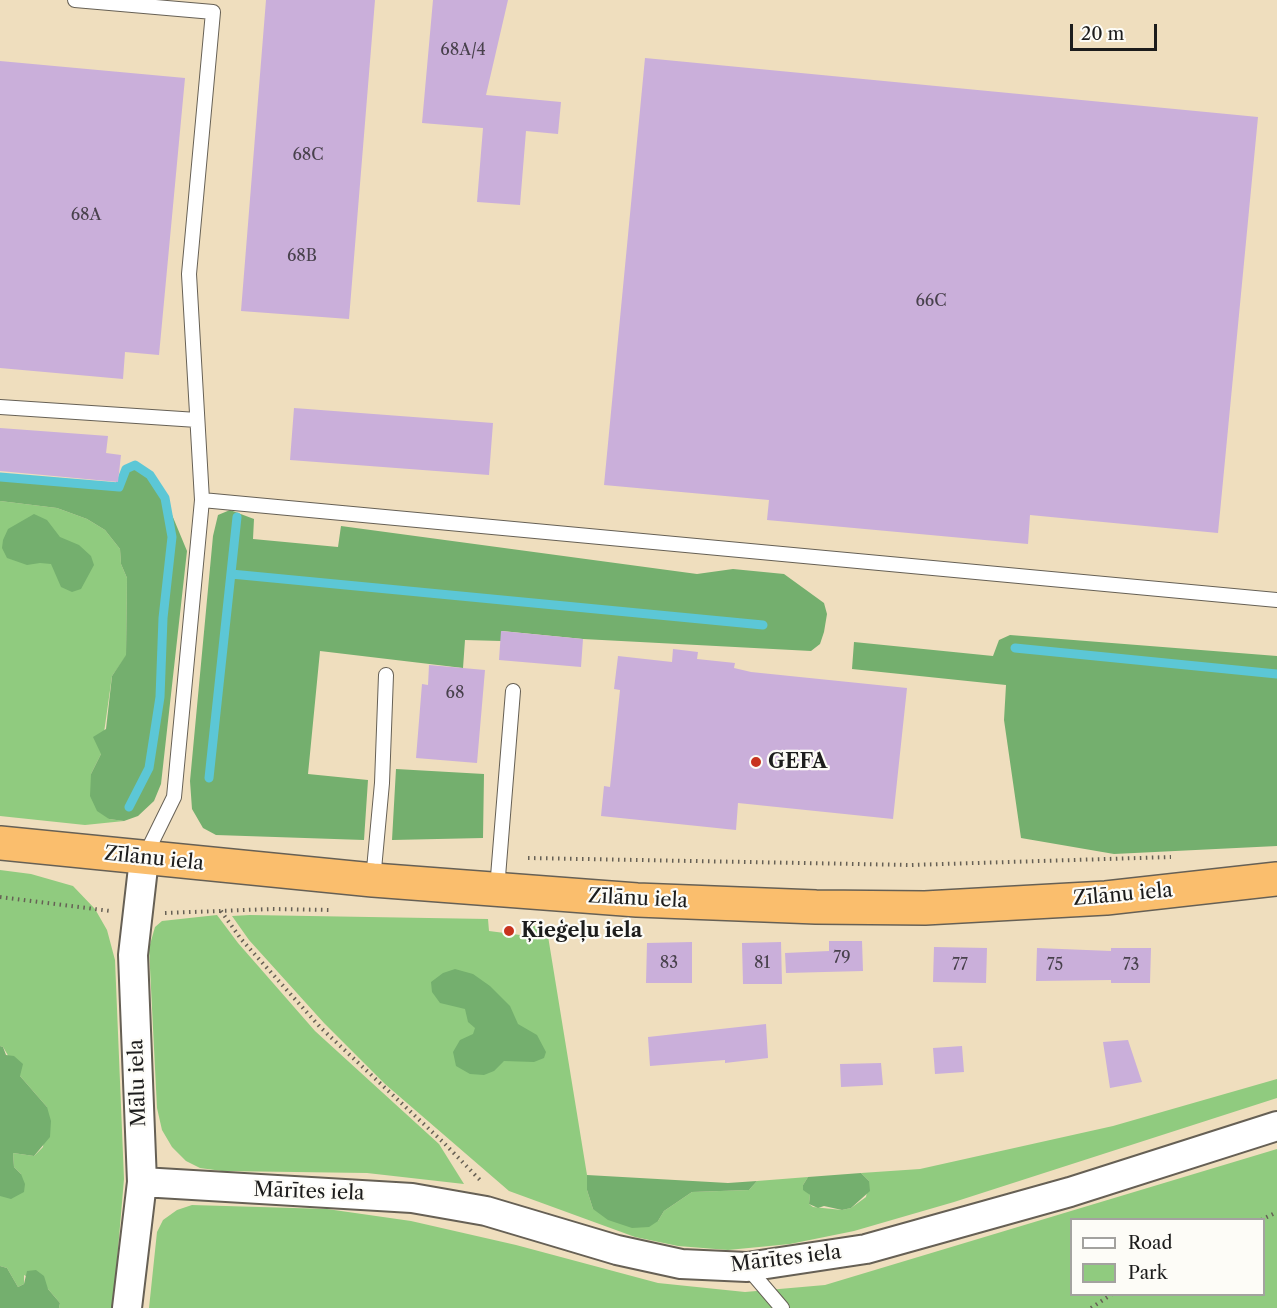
<!DOCTYPE html>
<html>
<head>
<meta charset="utf-8">
<style>
  body { margin:0 }
  #map { position:relative; width:1277px; height:1308px; overflow:hidden; background:#efdebe; font-family:"Libre Caslon Text",serif }
  canvas { display:block }
  .legend { position:absolute; left:1070px; top:1218px; width:195px; height:78px; box-sizing:border-box; background:#fdfcf7; border:2px solid #a3a29f; margin:0; padding:8px 10px; list-style:none; font-size:18px; color:#1c1c1c }
  .legend li { display:flex; align-items:center; gap:12px; height:30px }
  .legend b { width:30px; border:2px solid #a3a29f }
  .scale { position:absolute; left:1070px; top:24px; width:87px; height:27px; box-sizing:border-box; border:3px solid #1c1c1c; border-top:0; padding-left:8px; font-size:18px; line-height:21px; white-space:nowrap; color:#1c1c1c; -webkit-text-stroke:4px #fdfcf7; paint-order:stroke }
</style>
</head>
<body>
<div id="map">
<canvas width="1277" height="1308"></canvas>
<ul class="legend">
<li><b style="height:8px;background:#fff"></b>Road</li>
<li><b style="height:16px;background:#90cb7f"></b>Park</li>
</ul>
<div class="scale">20 m</div>
</div>
<script>
const context = document.querySelector('canvas').getContext('2d');
context.lineJoin = 'round';
function fill(path, color) { context.fillStyle = color; context.fill(path, 'evenodd'); }
const shape = rows => new Path2D(rows.map(r => 'M' + r).join(''));
function stroke(path, color, width, dash) { context.strokeStyle = color; context.lineWidth = width; context.lineCap = dash ? 'butt' : 'round'; context.setLineDash(dash || []); context.stroke(path); }
function label(font, color, halo, rows, align = 'center') {
  context.font = font + ' "Libre Caslon Text",serif'; context.lineWidth = 4.5; context.setLineDash([]); context.textBaseline = 'middle'; context.strokeStyle = halo; context.fillStyle = color; for (const [text, x, y, turn = 0] of rows) {
    context.save(); context.translate(x, y); context.rotate((+turn || 0) * Math.PI / 180); context.textAlign = isNaN(turn) ? turn : align; if (halo) context.strokeText(text, 0, 0); context.fillText(text, 0, 0); context.restore();
  }
}
const green = shape([
  [0,501,57,508,87,519,105,530,120,549,121,564,127,578,126,656,112,676,101,754,91,774,109,819,124,821,85,825,0,816],
  [0,870,31,874,73,886,95,909,107,930,115,960,124,1179,113,1308,59,1308,60,1303,48,1289,24,1275,24,1284,18,1287,7,1268,0,1266,0,1196,21,1174,14,1167,13,1153,34,1156,43,1147,47,1107,20,1076,3,1047,0,1046],
  [217,915,238,943,315,1031,439,1144,464,1184,367,1173,222,1171,200,1168,186,1161,172,1147,162,1130,157,1108,149,948,155,927,162,921],
  [250,915,488,919,489,931,528,936,529,924,547,930,587,1175,587,1190,593,1209,658,1221,664,1211,692,1192,749,1190,757,1181,808,1177,803,1185,810,1195,809,1204,813,1207,842,1210,851,1208,866,1197,869,1181,861,1173,920,1169,1113,1126,1277,1079,1277,1098,954,1202,854,1231,790,1244,728,1250,678,1246,635,1237,509,1191,385,1084,324,1023,249,940,232,916],
  [1277,1149,1277,1308,149,1308,157,1232,163,1220,177,1210,192,1205,327,1209,411,1221,516,1245,658,1283,745,1292,825,1285],
  [1072,1220,1264,1220,1264,1294,1072,1294]
]);
const forest = shape([
  [135,465,150,475,165,498,187,551,161,784,154,801,138,816,124,821,109,819,97,811,90,796,91,774,101,754,93,737,106,729,112,676,126,655,127,578,121,564,120,549,105,530,87,519,57,508,0,501,0,477,119,487,126,469],
  [230,510,254,519,253,539,338,547,341,526,697,574,733,569,784,574,824,603,827,614,824,632,820,644,811,651,583,639,502,631,501,641,465,640,463,668,320,651,308,774,368,780,364,840,216,835,203,828,192,809,190,781,213,536,218,515],
  [34,514,47,520,60,537,79,545,91,556,94,565,81,589,72,592,61,587,51,564,40,563,27,565,7,558,2,548,3,540,8,529],
  [1010,635,1277,656,1277,846,1114,854,1021,838,1004,720,1006,685,852,669,854,642,993,656,999,640],
  [396,769,484,774,483,838,392,840],
  [455,969,473,974,490,986,510,1006,518,1024,537,1035,546,1052,544,1058,534,1062,504,1061,494,1071,484,1075,470,1074,456,1066,453,1052,460,1040,473,1034,475,1028,468,1022,465,1009,440,1003,432,992,431,982,443,973],
  [0,1046,3,1047,6,1055,14,1056,23,1064,20,1076,47,1107,51,1121,50,1137,34,1156,13,1153,14,1167,21,1174,25,1184,24,1192,11,1199,0,1196],
  [861,1173,869,1181,870,1191,851,1208,842,1210,824,1206,818,1208,809,1204,810,1195,803,1190,803,1185,808,1177],
  [587,1175,728,1183,757,1181,749,1190,692,1192,664,1211,658,1221,649,1227,632,1228,608,1220,593,1209,587,1190],
  [0,1266,7,1268,18,1287,24,1284,27,1271,36,1270,44,1276,48,1289,60,1303,59,1308,0,1308]
]);
const stream = shape([
  [0,477,119,487,126,469,135,465,150,475,165,498,172,537,163,618,160,697,149,768,129,807],
  [231,574,763,625],
  [1015,648,1277,674],
  [209,778,237,517]
]);
const building = shape([
  [266,0,375,0,349,319,241,311],
  [433,0,508,0,486,95,561,102,558,134,526,131,520,205,477,202,483,128,422,123],
  [645,58,1258,117,1218,533,1030,515,1028,544,767,520,769,500,604,485],
  [0,61,185,78,159,355,125,352,123,379,0,368],
  [294,408,493,423,489,475,290,460],
  [0,428,108,436,106,453,121,455,118,482,0,471],
  [501,631,583,639,581,667,499,660],
  [673,649,698,652,697,659,735,663,734,668,751,672,907,688,893,819,738,803,736,830,601,816,604,786,610,787,620,690,614,689,618,656,672,662],
  [429,665,485,670,477,763,416,758,422,684,428,685],
  [829,941,862,941,863,971,786,973,785,953,829,951],
  [692,942,692,983,646,983,647,943],
  [781,942,782,984,743,984,742,943],
  [934,947,987,948,986,983,933,982],
  [1037,948,1111,951,1111,948,1151,948,1150,983,1111,983,1111,980,1036,981],
  [766,1024,768,1058,725,1063,725,1060,650,1066,648,1037],
  [1128,1040,1142,1082,1110,1088,1103,1042],
  [962,1046,964,1072,935,1074,933,1048],
  [881,1063,883,1085,841,1087,840,1064]
]);
const path = shape([
  [528,858,911,865,1171,857],
  [0,897,110,911],
  [221,911,241,939,321,1028,443,1142,480,1180],
  [165,913,272,909,332,910],
  [1261,1220,1277,1212],
  [1091,1308,1112,1294]
]);
const service = shape([
  [75,0,213,12,189,274,202,500,174,797,144,858],
  [0,407,197,420],
  [202,500,1277,600],
  [373,880,382,783,386,675],
  [497,889,513,691],
  [747,1267,782,1308]
]);
const minor = shape([
  [142,1182,412,1198,486,1211,617,1250,681,1264,747,1267,866,1249,1070,1192,1277,1126],
  [127,1308,142,1182,133,955,144,859]
]);
const trunk = shape([
  [0,843,373,880,637,900,816,907,925,908,1106,898,1277,879]
]);
const markers = [
  [756,762,6,"#c8321e"],
  [509,931,6,"#c8321e"]
];
const numberNames = [
  ["68A/4",463,50],
  ["68C",308,155],
  ["68A",86,215],
  ["68B",302,256],
  ["66C",931,301],
  ["68",455,693],
  ["79",842,958],
  ["83",669,963],
  ["81",762,963],
  ["77",960,965],
  ["75",1055,965],
  ["73",1131,965]
];
const poiNames = [
  ["GEFA",768,762],
  ["Ķieģeļu iela",521,931]
];
const streetNames = [
  ["Zīlānu iela",154,859,6],
  ["Zīlānu iela",1123,895,-5],
  ["Zīlānu iela",638,899,3],
  ["Mālu iela",138,1083,-92],
  ["Mārītes iela",309,1192,2],
  ["Mārītes iela",786,1259,-7]
];
fill(green, '#90cb7f');
fill(forest, '#74af6e');
stroke(stream, '#5cc7d6', 9);
fill(building, '#caafda');
stroke(service, '#666055', 16);
stroke(minor, '#666055', 32);
stroke(trunk, '#666055', 36);
stroke(path, '#666055', 4, [1.5, 4.5]);
stroke(service, '#fff', 14);
stroke(minor, '#fff', 28);
stroke(trunk, '#fabe6d', 33);
for (const [x, y, r, color] of markers) { const dot = new Path2D(); dot.arc(x, y, r, 0, 2 * Math.PI); context.fillStyle = color; context.fill(dot); stroke(dot, '#fdfcf7', 2); }
label('16px', '#48414c', null, numberNames);
label('bold 20px', '#1c1c1c', '#fdfcf7', poiNames, 'left');
label('20px', '#1c1c1c', '#fdfcf7', streetNames);
</script>
</body>
</html>
